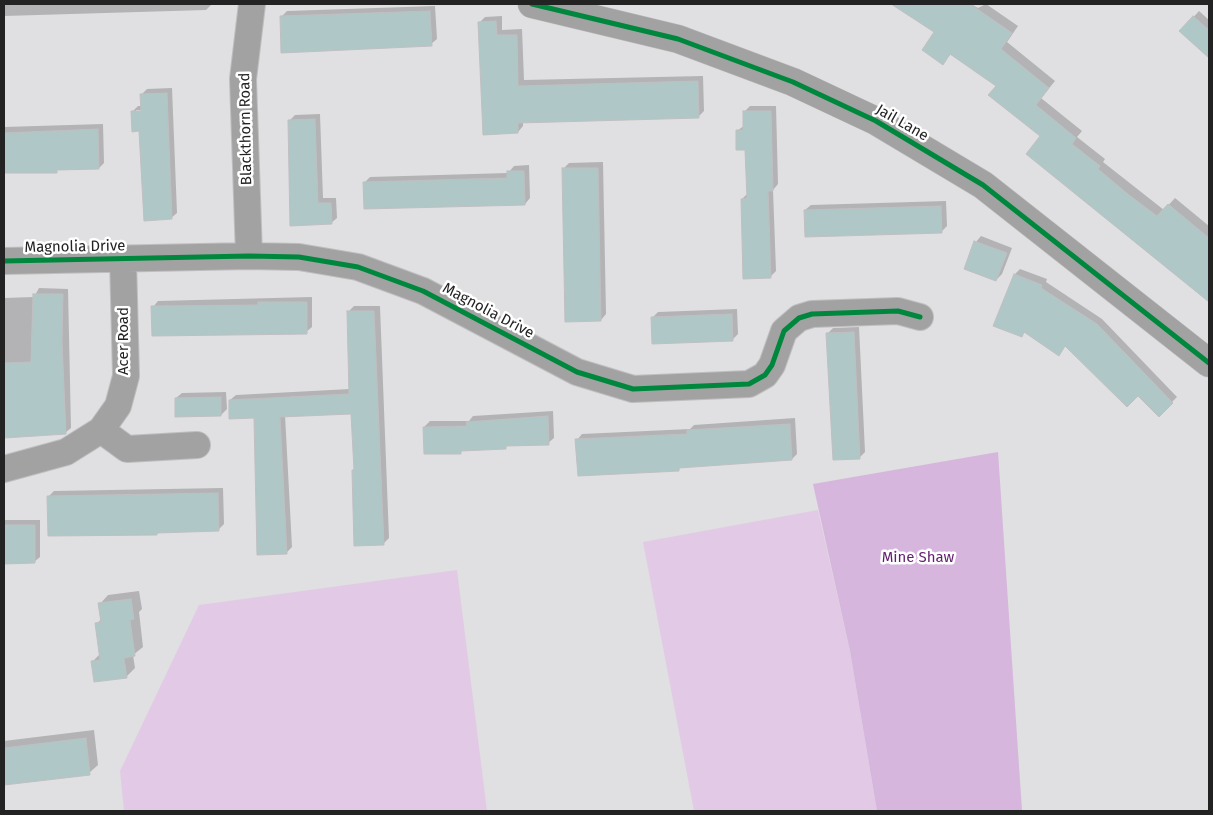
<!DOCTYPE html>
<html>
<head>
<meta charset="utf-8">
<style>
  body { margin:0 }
  #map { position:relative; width:1213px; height:815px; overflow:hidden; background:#e0dfe1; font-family:"Fira Sans",sans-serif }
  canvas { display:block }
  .frame { position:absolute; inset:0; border:5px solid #242324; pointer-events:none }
</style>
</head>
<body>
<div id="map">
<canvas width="1213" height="815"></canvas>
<div class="frame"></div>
</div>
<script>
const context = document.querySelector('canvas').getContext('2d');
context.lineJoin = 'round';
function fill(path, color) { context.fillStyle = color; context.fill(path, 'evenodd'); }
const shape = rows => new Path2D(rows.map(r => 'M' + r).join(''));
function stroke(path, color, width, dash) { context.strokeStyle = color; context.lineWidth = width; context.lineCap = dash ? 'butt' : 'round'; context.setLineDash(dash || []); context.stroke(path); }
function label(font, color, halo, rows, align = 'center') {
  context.font = font + ' "Fira Sans",sans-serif'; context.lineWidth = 5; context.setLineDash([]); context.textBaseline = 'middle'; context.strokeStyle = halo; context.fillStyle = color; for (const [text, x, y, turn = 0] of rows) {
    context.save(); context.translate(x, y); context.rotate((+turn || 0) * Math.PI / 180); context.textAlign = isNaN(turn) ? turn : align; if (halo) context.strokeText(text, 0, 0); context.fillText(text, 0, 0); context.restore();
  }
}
const green = shape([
  [818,510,850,651,877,811,694,811,643,542],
  [457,570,487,811,124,811,120,771,199,605]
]);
const forest = shape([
  [998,452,1022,811,877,811,850,651,813,484]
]);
const shadow = shape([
  [4,4,212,4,206,10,4,16],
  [893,4,971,4,978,8,986,4,1018,26,1007,42,1055,81,1041,98,1082,131,1077,137,1105,159,1103,162,1164,210,1175,198,1209,226,1209,302,1136,240,997,86,952,53,943,63,936,32],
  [435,6,437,39,431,44,281,17,287,11],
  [1199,11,1209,20,1209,56,1181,31],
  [502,16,502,30,522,29,524,80,703,76,704,111,698,117,523,121,523,126,518,132,480,22,485,17],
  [172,88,177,213,171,218,132,112,138,106,142,106,141,95,147,89],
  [136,110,147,110,136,112],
  [750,106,776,106,778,184,773,190,776,271,770,277,742,199,748,193,746,148,737,131,745,125,744,112],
  [320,114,323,198,336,198,337,218,331,223,292,224,289,121,295,115],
  [103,124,104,163,99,168,4,172,4,127],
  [603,162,606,314,601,320,563,169,569,163],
  [529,165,530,198,525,204,364,183,370,177,508,173,514,166],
  [946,201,947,226,941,232,805,210,811,205],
  [981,236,1012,248,1002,274,996,280,976,242],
  [1020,269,1047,279,1046,282,1102,319,1177,397,1159,415,1138,395,1066,345,1059,354,1025,332,1021,336,1015,274],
  [39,288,68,289,71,428,65,433,4,437,4,298,34,297],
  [312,297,312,327,306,332,153,307,158,301],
  [354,306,380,306,389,538,383,544,353,470,355,468,352,412,285,415,292,547,286,553,255,417,230,400,236,395,350,389,348,312],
  [737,309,738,334,732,340,652,318,658,312],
  [859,327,865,452,860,457,827,334,833,328],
  [226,392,227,409,221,415,176,398,182,393],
  [553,411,554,438,548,443,508,444,505,447,463,450,460,452,424,427,430,421,469,421,473,416],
  [795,418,797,454,792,459,682,466,678,470,577,440,582,434,690,429,694,425],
  [223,488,224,524,218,530,159,531,157,534,48,497,54,491],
  [4,520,40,520,40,557,34,562,4,563],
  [139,591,142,609,139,612,143,647,133,655,135,668,126,677,92,662,100,654,97,624,101,619,100,604,108,595],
  [94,730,98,765,89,773,4,783,4,741]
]);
const building = shape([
  [891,4,970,4,1012,33,1001,49,1049,88,1036,105,1076,138,1072,144,1100,166,1098,169,1129,195,1157,216,1168,204,1209,238,1209,302,1026,154,1040,136,988,95,996,86,950,54,943,65,922,50,934,32,891,4],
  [430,11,432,46,281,53,280,16,430,11],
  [1193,16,1209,30,1209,58,1179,31,1193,16],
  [496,21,497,35,517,35,518,86,698,81,699,118,518,123,518,133,483,135,478,22,496,21],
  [167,93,172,219,144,221,139,131,132,132,131,111,141,111,140,94,167,93],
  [743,111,771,111,773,191,768,191,771,278,743,279,741,199,747,198,745,150,736,150,736,130,743,130,743,111],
  [315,119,318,203,331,203,332,224,290,226,288,120,315,119],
  [98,129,99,169,57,170,57,173,4,173,4,133,98,129],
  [562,168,598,168,601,321,565,322,562,168],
  [507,171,524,171,525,205,364,209,363,182,507,178,507,171],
  [941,206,942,233,805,237,804,210,941,206],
  [974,241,1007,253,996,281,964,269,974,241],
  [1014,274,1042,285,1041,288,1097,324,1173,403,1159,417,1138,396,1127,407,1065,346,1059,356,1024,332,1022,337,993,326,1014,274],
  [33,294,63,294,62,341,66,434,4,438,4,363,31,362,33,294],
  [258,302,307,302,307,334,152,336,151,306,258,305,258,302],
  [347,311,374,311,384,545,354,546,352,470,354,470,351,414,280,417,287,554,257,555,254,418,229,419,229,400,349,394,347,311],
  [732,314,733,341,652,344,651,317,732,314],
  [854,332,860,459,833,460,826,333,854,332],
  [221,397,221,416,175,417,175,398,221,397],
  [548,416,549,445,506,446,506,449,461,451,461,454,424,454,423,427,467,426,466,422,548,416],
  [790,424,792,460,679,468,679,471,578,476,575,439,687,434,687,430,790,424],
  [218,493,219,531,157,533,157,535,48,536,47,496,218,493],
  [4,525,35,525,35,563,4,564,4,525],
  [131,599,134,619,130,620,135,656,124,658,127,678,94,682,91,661,100,660,95,623,101,622,98,603,131,599],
  [86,738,90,775,4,785,4,748,86,738]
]);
const minor = shape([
  [249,256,243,79,252,4],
  [4,261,249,256,299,257,358,267,423,291,577,372,633,389,749,384,765,375,772,365,784,331,799,318,812,314,898,311,920,317],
  [101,430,127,449,197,445],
  [4,469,66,452,101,430,118,406,126,376,123,259]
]);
const tertiary = shape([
  [532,4,678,39,793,82,876,121,983,185,1209,363]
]);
const cycleway = shape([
  [532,4,678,39,793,82,876,121,983,185,1209,363],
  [4,261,249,256,299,257,358,267,423,291,577,372,633,389,749,384,765,375,772,365,784,331,799,318,812,314,898,311,920,317]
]);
const streetNames = [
  ["Jail Lane",902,123,30],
  ["Blackthorn Road",246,129,-91],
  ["Magnolia Drive",75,247,-1],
  ["Magnolia Drive",488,311,28],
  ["Acer Road",124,341,-90]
];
const parkNames = [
  ["Mine Shaw",918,558]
];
fill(green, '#e2cae6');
fill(forest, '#d6b6dd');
fill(shadow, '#0003');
fill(building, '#b0c7c7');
stroke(building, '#bfbfc0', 1);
stroke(minor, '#bebdbf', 28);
stroke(tertiary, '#bebdbf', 29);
stroke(minor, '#a3a2a3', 26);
stroke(tertiary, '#a3a2a3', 28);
stroke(cycleway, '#00873e', 5);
label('15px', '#242324', '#fff', streetNames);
label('15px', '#631e6f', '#fff', parkNames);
</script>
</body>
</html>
